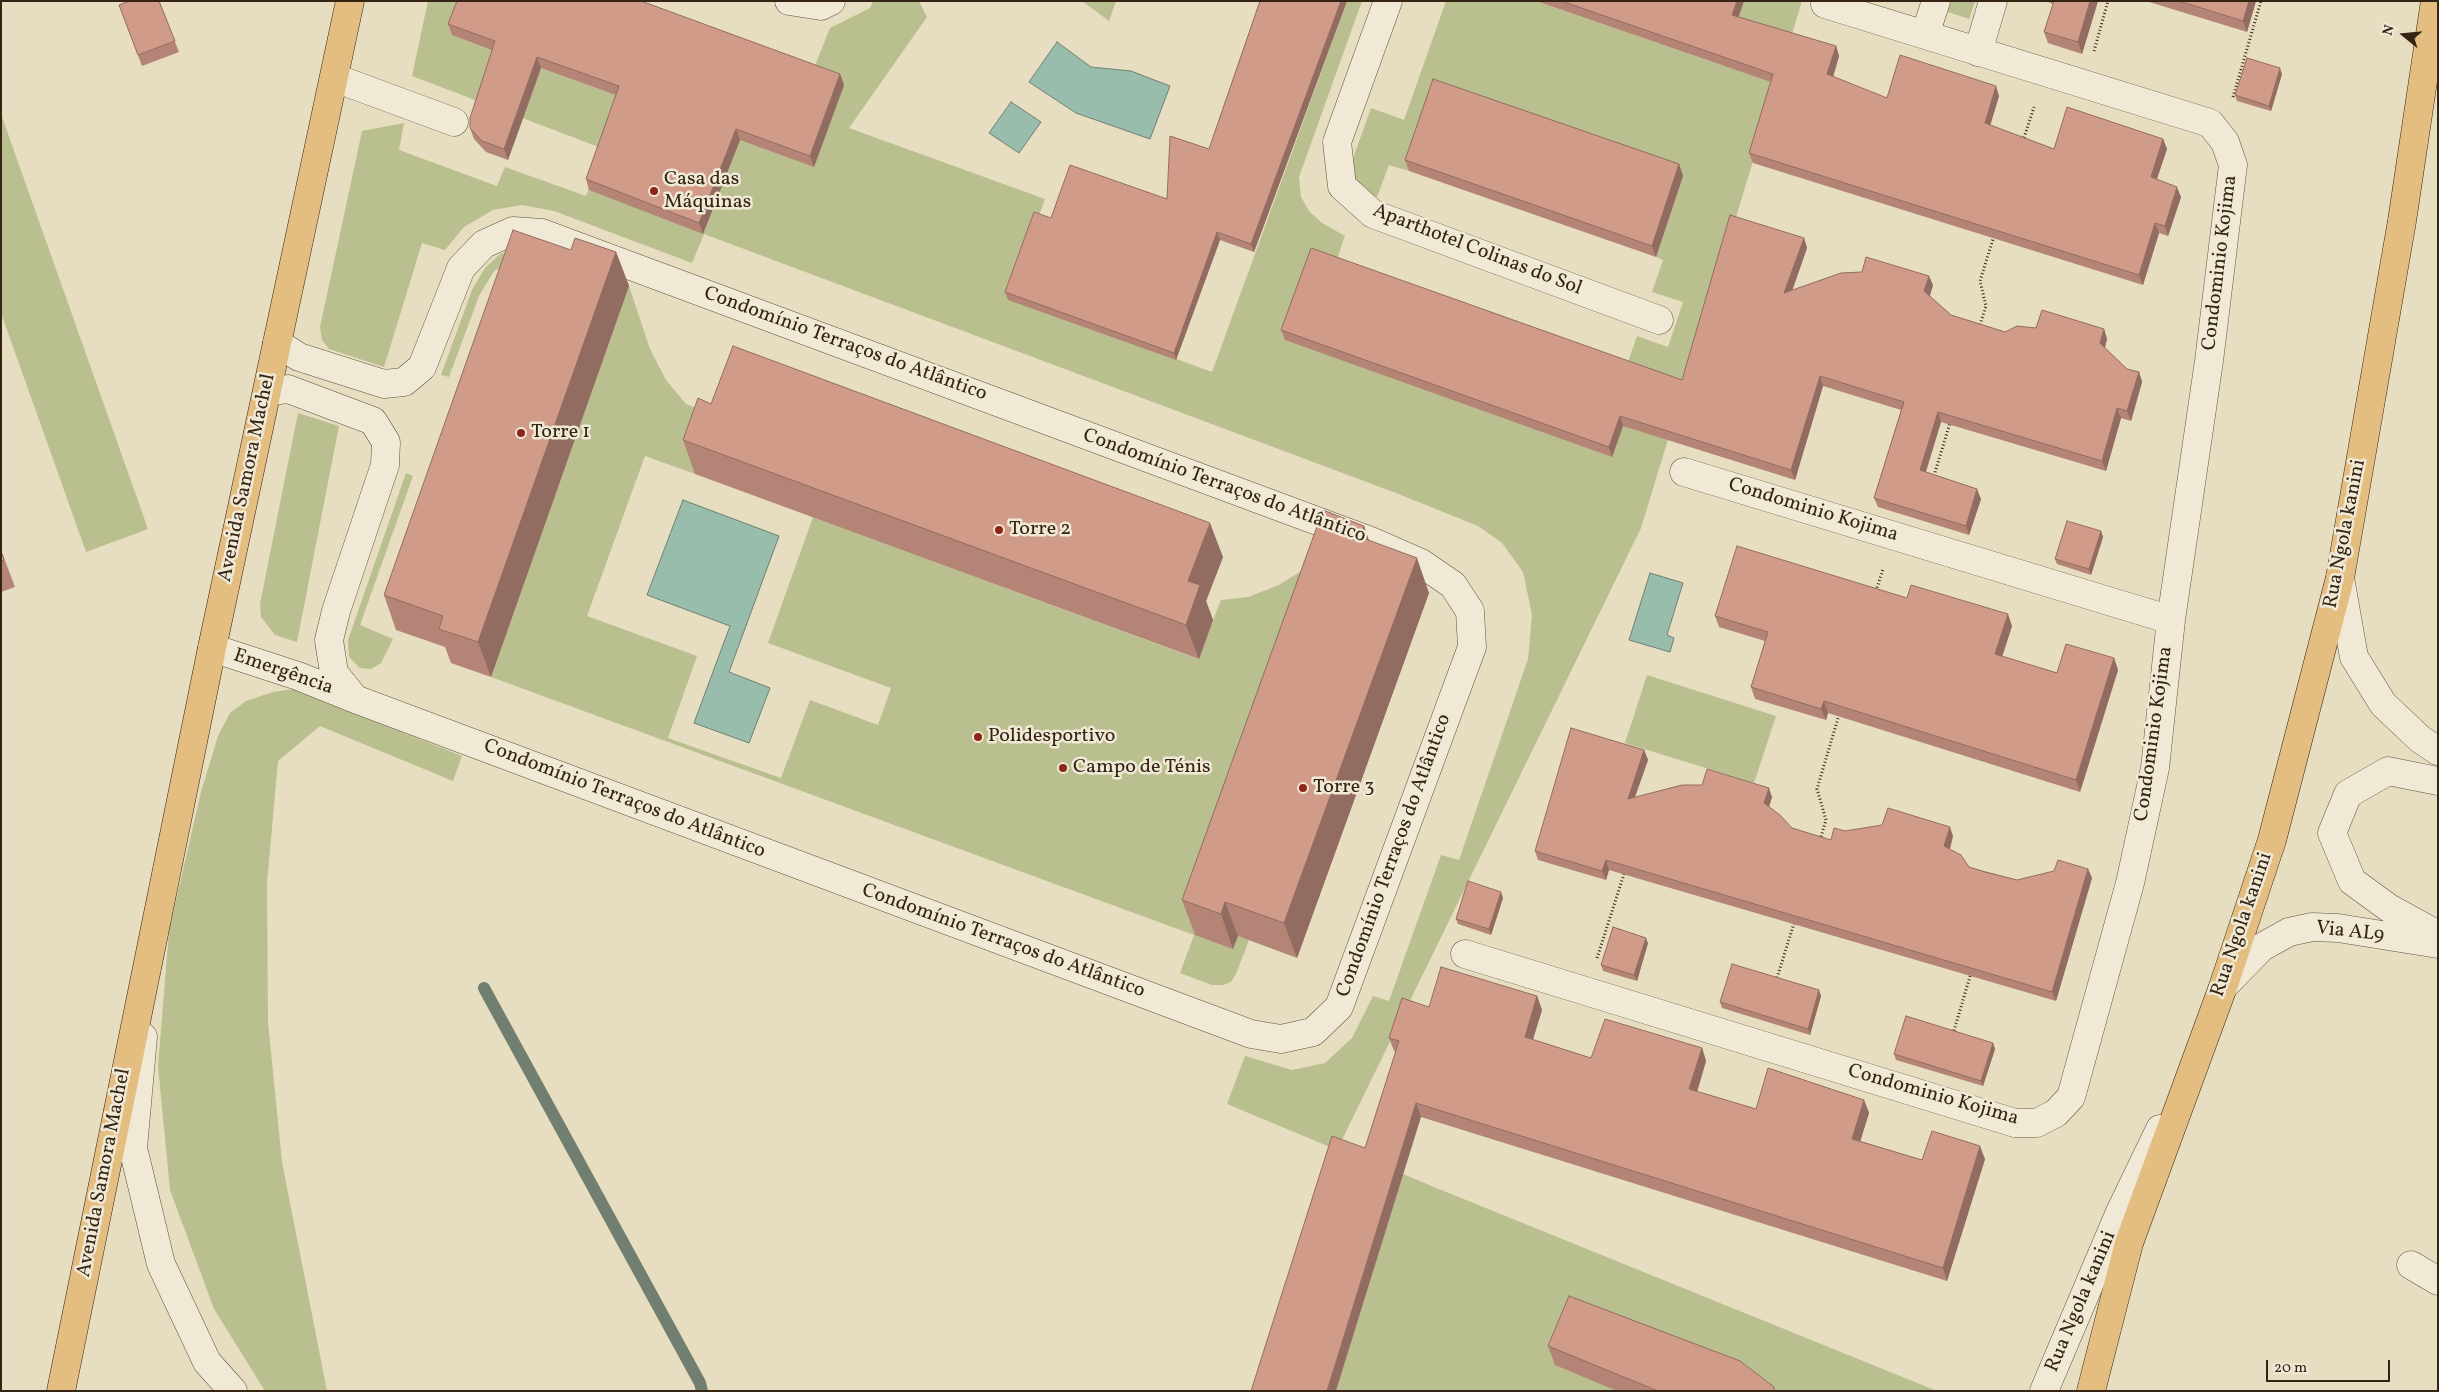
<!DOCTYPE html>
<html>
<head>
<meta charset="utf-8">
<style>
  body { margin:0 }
  #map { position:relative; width:2439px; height:1392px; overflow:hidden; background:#e7ddc0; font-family:Vollkorn,serif }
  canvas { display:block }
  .frame { position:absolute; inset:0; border:2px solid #352314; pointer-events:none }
  .north { position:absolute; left:2379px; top:10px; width:50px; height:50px; -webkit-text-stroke:4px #efe9d6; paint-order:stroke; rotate:287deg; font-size:14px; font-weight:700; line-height:20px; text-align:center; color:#352314 }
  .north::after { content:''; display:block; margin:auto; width:18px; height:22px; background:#352314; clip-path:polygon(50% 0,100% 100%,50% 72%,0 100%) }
  .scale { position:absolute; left:2266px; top:1360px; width:124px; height:22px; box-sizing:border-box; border:2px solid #352314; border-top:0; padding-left:6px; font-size:15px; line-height:18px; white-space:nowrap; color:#352314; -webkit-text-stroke:4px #efe9d6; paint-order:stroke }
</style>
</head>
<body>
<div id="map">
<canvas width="2439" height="1392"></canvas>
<div class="frame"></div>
<div class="north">N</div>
<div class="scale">20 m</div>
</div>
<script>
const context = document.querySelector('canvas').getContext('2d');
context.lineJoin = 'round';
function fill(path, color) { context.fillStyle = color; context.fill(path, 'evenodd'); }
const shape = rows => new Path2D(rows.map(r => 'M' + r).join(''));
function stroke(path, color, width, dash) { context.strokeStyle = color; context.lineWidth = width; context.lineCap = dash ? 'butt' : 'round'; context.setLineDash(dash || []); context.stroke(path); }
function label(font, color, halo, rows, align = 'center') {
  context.font = font + ' Vollkorn,serif'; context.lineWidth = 5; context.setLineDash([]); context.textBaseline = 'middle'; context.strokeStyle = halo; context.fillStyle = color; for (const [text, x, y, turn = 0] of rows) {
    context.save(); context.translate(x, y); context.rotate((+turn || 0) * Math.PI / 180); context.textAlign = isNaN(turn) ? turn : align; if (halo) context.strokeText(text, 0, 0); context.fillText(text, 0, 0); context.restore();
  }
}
const green = shape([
  [428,1,465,1,812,73,830,28,870,8,873,1,919,1,927,17,849,128,1045,199,1009,298,1212,372,1347,1,1362,1,1299,177,1301,197,1309,211,1322,223,1345,236,1335,265,1626,368,1637,336,1668,347,1683,302,1652,292,1663,260,1656,257,1683,176,1437,90,1409,171,1389,165,1377,197,1362,190,1354,179,1351,164,1371,108,1404,120,1446,1,1536,1,1722,65,1744,1,1802,1,1641,528,1337,1150,1227,1104,1245,1056,1292,1070,1325,1063,1352,1038,1373,996,1389,1001,1441,855,1459,860,1528,659,1532,615,1523,572,1502,543,1478,526,1396,493,704,234,692,263,554,211,522,205,493,210,464,227,445,250,422,243,384,367,329,349,322,340,320,327,362,131,404,123,399,150,497,186,505,167,586,196,604,149,412,76],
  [1082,1,1116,1,1109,21],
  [1951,1,1975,1,1969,19,1948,12],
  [1,114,148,529,86,552,1,313],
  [515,250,511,262,494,271,479,296,449,377,441,375,472,290,485,268,500,254],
  [629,286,650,349,666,380,686,404,714,415,711,433,695,474,645,456,587,616,697,656,668,738,781,778,810,700,878,725,891,688,768,643,813,517,1198,659,1221,600,1248,597,1279,585,1317,561,1233,949,1238,936,1249,940,1236,974,1231,982,1223,985,1212,985,1180,973,1194,935,491,677],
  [298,413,339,426,297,642,275,635,261,617,260,604],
  [406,473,413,476,360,625,393,639,381,663,371,669,360,668,349,657,348,640],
  [1647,675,1776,716,1754,783,1625,743],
  [294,689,462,756,453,781,320,726,278,761,267,883,268,1022,282,1162,327,1391,265,1391,214,1309,170,1190,158,1066,169,931,201,792,218,736,230,713,246,701,273,692],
  [1403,1174,1434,1187,1937,1391,1336,1391]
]);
const water = shape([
  [1057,42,1091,67,1131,71,1170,86,1150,139,1076,113,1029,82,1057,42],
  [1011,102,1041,122,1019,153,989,133,1011,102],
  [683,500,779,536,729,672,770,688,749,743,694,723,730,626,647,595,683,500],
  [1650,573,1683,583,1667,635,1674,638,1670,652,1629,640,1650,573]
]);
const stream = shape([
  [484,988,700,1383,702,1391]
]);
const path = shape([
  [2094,51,2108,1],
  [2233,97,2261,1],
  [2023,141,2034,107],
  [1979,328,1986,306,1980,281,1994,236],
  [1933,479,1950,423],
  [1876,591,1883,569],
  [1820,840,1826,820,1817,789,1839,715],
  [1597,958,1625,871],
  [1776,981,1795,920],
  [1953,1034,1971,973]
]);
const minor = shape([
  [789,1,821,6,831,1],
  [1388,1,1337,142,1342,186,1373,214,1659,320],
  [1925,35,1936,1],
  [1978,52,1993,1],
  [335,78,454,122],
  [267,392,288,389,373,421,386,442,385,465,336,611,329,640,334,673,355,699,1251,1034,1281,1039,1313,1032,1339,1007,1472,647,1470,611,1453,585,1421,563,1371,541,542,233,513,231,484,244,461,268,422,367,404,382,384,384,299,357,277,343],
  [1684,472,2171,620],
  [2340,578,2354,657,2383,704,2420,739,2438,751],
  [212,648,298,676,353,698],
  [2438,781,2388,771,2348,794,2332,833,2352,881,2389,908,2438,935],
  [1465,954,2015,1123,2037,1123,2056,1113,2071,1097,2130,883,2155,768,2171,620,2209,361,2233,165,2225,142,2210,123,1825,4],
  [2223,987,2262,947,2289,932,2312,927,2338,928,2438,944],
  [143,1037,133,1148,161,1264,207,1362,233,1391],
  [2411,1265,2438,1281],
  [2044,1391,2120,1212,2160,1129]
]);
const major = shape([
  [61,1391,212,648,350,1],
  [2091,1391,2129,1243,2223,987,2272,840,2340,578,2402,221,2435,1]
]);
const wall = shape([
  [159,1,179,52,142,66,119,5],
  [1260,1,1347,1,1254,252,1220,240,1176,360,1008,300,1005,292,1051,218,1167,199,1209,149],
  [1536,1,1744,1,1738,17,1836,46,1839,56,1833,77,1887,98,1999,96,1990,125,2054,149,2163,139,2167,149,2157,179,2181,197,2168,236,2159,233,2143,285,1753,163,1749,153,1771,82],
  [2046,1,2098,1,2082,54,2048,43,2044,32,2053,4],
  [2146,1,2256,1,2247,32],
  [448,24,840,74,844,85,814,167,740,140,703,234,589,190,586,179,616,95,541,68,508,160,486,152,474,139,470,128,492,50,452,35],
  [2282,74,2271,111,2237,101,2235,95],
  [1405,160,1679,164,1683,176,1656,257,1409,171],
  [1804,238,1807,248,1792,290,1933,285,1930,296,1951,315,2005,332,2036,328,2104,329,2107,339,2105,348,2127,369,2139,372,2142,382,2131,421,2121,418,2106,471,1941,422,1926,472,1981,499,1969,535,1878,507,1874,498,1901,410,1823,386,1795,480,1623,426,1612,457,1285,340,1281,330,1682,380],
  [571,250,616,252,629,286,491,677,451,663,445,647,396,630,384,595],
  [711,404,1223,557,1206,601,1213,620,1199,659,695,474,683,440],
  [1364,526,1369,541,1429,593,1297,958,1238,936,1233,949,1195,935,1182,900],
  [2101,531,2103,537,2091,575,2057,564,2055,559],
  [1,550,15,587,1,592],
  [1907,598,2012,626,2002,657,2057,673,2114,658,2118,670,2080,792,1828,713,1826,720,1755,699,1751,687,1765,641,1719,627,1715,616],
  [1644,750,1648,760,1635,797,1772,797,1769,807,1792,828,1831,840,1845,831,1953,836,1950,849,1969,867,2017,880,2088,869,2092,878,2056,1001,1609,870,1606,880,1538,860,1535,851],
  [1503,898,1491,935,1458,924,1456,919],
  [1648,943,1637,981,1603,971,1601,965],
  [1537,996,1542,1010,1533,1040,1591,1058,1702,1048,1706,1061,1697,1092,1756,1109,1864,1100,1869,1113,1860,1141,1922,1160,1985,1159,1947,1281,1421,1117,1365,1148,1396,1052,1394,1051,1389,1038,1429,1007],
  [1821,996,1810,1035,1722,1008,1720,1002],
  [1993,1043,1995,1049,1983,1086,1896,1060,1894,1054],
  [1548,1346,1775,1391,1617,1391,1555,1365]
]);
const shadedWall = shape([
  [1341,1,1347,1,1254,252,1251,244],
  [1737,1,1744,1,1736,25,1732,15],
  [2090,1,2098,1,2082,54,2078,42],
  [2249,1,2256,1,2247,32,2243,21],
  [1836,46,1839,56,1831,84,1827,74],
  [537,57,541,68,508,160,504,149],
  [2280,68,2282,74,2271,111,2269,106],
  [840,74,844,85,814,167,810,156],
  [1996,86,1999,96,1988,133,1985,123],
  [736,129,740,140,703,234,699,223],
  [2163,139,2167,149,2154,187,2151,177],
  [1679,164,1683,176,1656,257,1652,246],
  [2177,187,2181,197,2168,236,2165,226],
  [2155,223,2159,233,2143,285,2139,275],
  [1217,232,1220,240,1176,360,1174,353],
  [1804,238,1807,248,1788,303,1784,293],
  [616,252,629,286,491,677,478,642],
  [1929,276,1933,285,1928,301,1924,291],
  [2104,329,2107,339,2103,353,2100,343],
  [2139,372,2142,382,2131,421,2127,411],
  [1820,376,1823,386,1795,480,1791,470],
  [2117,408,2121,418,2106,471,2102,461],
  [1938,412,1941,422,1923,480,1920,470],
  [1620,416,1623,426,1612,457,1609,447],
  [1977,489,1981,499,1969,535,1966,526],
  [1210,523,1223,557,1206,601,1213,620,1199,659,1186,625,1188,581],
  [1364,526,1376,560,1360,537],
  [2101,531,2103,537,2091,575,2089,569],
  [1417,558,1429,593,1297,958,1284,923],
  [2008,614,2012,626,1999,666,1995,654],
  [2114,658,2118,670,2080,792,2076,780],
  [1824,701,1828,713,1826,720,1821,709],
  [1644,750,1648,760,1631,808,1628,799],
  [1769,788,1772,797,1767,812,1764,803],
  [1950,827,1953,836,1948,855,1944,846],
  [1606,860,1609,870,1606,880,1602,871],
  [2088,869,2092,878,2056,1001,2052,992],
  [1501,892,1503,898,1491,935,1489,929],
  [1225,902,1238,936,1233,949,1221,914],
  [1646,938,1648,943,1637,981,1634,975],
  [1819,990,1821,996,1810,1035,1808,1029],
  [1537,996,1542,1010,1529,1051,1525,1037],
  [1993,1043,1995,1049,1983,1086,1981,1081],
  [1702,1048,1706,1061,1694,1102,1689,1089],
  [1864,1100,1869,1113,1857,1152,1852,1139],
  [1416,1103,1421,1117,1336,1391,1327,1391],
  [1980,1146,1985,1159,1947,1281,1943,1268]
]);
const building = shape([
  [129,1,159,1,175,41,138,55,119,5,129,1],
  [457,1,641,1,840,74,810,156,736,129,699,223,586,179,619,86,537,57,504,149,482,141,470,128,470,118,495,41,448,24,457,1],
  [1260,1,1341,1,1251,244,1217,232,1174,353,1005,292,1034,212,1051,218,1070,165,1167,199,1170,136,1209,149,1260,1],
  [1561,1,1737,1,1732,15,1836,46,1827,74,1887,98,1900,55,1996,86,1985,123,2054,149,2067,107,2163,139,2151,177,2177,187,2165,226,2155,223,2139,275,1749,153,1773,74,1561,1],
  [2054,1,2090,1,2078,42,2044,32,2054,1],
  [2179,1,2249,1,2243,21,2179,1],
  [2247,58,2280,68,2269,106,2235,95,2247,58],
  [1433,79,1679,164,1652,246,1405,160,1433,79],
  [1730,215,1804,238,1784,293,1841,273,1862,272,1866,257,1929,276,1924,291,1951,315,2005,332,2017,326,2036,328,2042,310,2104,329,2100,343,2127,369,2139,372,2127,411,2117,408,2102,461,1938,412,1920,470,1977,489,1966,526,1874,498,1904,402,1820,376,1791,470,1620,416,1609,447,1281,330,1311,248,1682,380,1730,215],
  [513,230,571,250,575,238,616,252,478,642,439,629,443,616,384,595,513,230],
  [733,346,1210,523,1188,581,1200,585,1186,625,683,440,698,398,711,404,733,346],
  [1323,510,1364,526,1360,537,1417,558,1284,923,1225,902,1221,914,1182,900,1323,510],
  [2067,521,2101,531,2089,569,2055,559,2067,521],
  [1737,546,1907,598,1911,585,2008,614,1995,654,2057,673,2066,644,2114,658,2076,780,1824,701,1821,709,1751,687,1768,632,1715,616,1737,546],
  [1,551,4,560,1,561,1,551],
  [1571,728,1644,750,1628,799,1682,785,1702,785,1707,769,1769,788,1764,803,1780,815,1792,828,1831,840,1834,828,1845,831,1882,825,1888,808,1950,827,1944,846,1961,855,1969,867,1985,872,2017,880,2054,871,2058,860,2088,869,2052,992,1606,860,1602,871,1535,851,1571,728],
  [1468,881,1501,892,1489,929,1456,919,1468,881],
  [1613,927,1646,938,1634,975,1601,965,1613,927],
  [1732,964,1819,990,1808,1029,1720,1002,1732,964],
  [1441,967,1537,996,1525,1037,1591,1058,1605,1019,1702,1048,1689,1089,1756,1109,1768,1068,1864,1100,1852,1139,1922,1160,1932,1131,1980,1146,1943,1268,1416,1103,1327,1391,1251,1391,1332,1136,1365,1148,1399,1041,1389,1038,1402,998,1429,1007,1441,967],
  [1906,1016,1993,1043,1981,1081,1894,1054,1906,1016],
  [1569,1296,1740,1361,1774,1387,1774,1391,1658,1391,1548,1346,1569,1296]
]);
const markers = [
  [654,191,5,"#8f2418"],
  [521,433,5,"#8f2418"],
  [999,530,5,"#8f2418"],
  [978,737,5,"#8f2418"],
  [1063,768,5,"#8f2418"],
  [1303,788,5,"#8f2418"]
];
const poiNames = [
  ["Casa das",664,180],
  ["Máquinas",664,203],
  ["Torre 1",531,433],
  ["Torre 2",1009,530],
  ["Polidesportivo",988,737],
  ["Campo de Ténis",1073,768],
  ["Torre 3",1313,788]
];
const streetNames = [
  ["Aparthotel Colinas do Sol",1477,251,21],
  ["Condominio Kojima",2221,263,-83],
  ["Condomínio Terraços do Atlântico",845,345,20],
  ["Avenida Samora Machel",248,478,-78],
  ["Condomínio Terraços do Atlântico",1224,487,20],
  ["Condominio Kojima",1813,511,17],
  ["Rua Ngola kanini",2346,534,-79],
  ["Emergência",283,673,19],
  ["Condominio Kojima",2155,734,-82],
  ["Condomínio Terraços do Atlântico",624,800,21],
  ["Condomínio Terraços do Atlântico",1395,856,-70],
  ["Rua Ngola kanini",2243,925,-71],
  ["Via AL9",2350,933,6],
  ["Condomínio Terraços do Atlântico",1003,942,20],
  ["Condominio Kojima",1933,1096,16],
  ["Avenida Samora Machel",105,1173,-79],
  ["Rua Ngola kanini",2082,1302,-67]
];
fill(green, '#babf8f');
fill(water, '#98bdac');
stroke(water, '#707f6f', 1);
stroke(stream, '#707f6f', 12);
stroke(minor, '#62523f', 29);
stroke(major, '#352314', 29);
stroke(path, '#352314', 3, [1, 2.5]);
stroke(minor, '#efe9d6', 28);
stroke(major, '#e4be80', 28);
fill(wall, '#b48577');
fill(shadedWall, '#926c61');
fill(building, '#d19b8a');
stroke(building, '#926c61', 1);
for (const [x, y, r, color] of markers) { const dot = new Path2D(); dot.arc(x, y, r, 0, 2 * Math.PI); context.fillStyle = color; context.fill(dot); stroke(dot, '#efe9d6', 2); }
label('20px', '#352314', '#efe9d6', poiNames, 'left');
label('20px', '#352314', '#efe9d6', streetNames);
</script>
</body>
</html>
